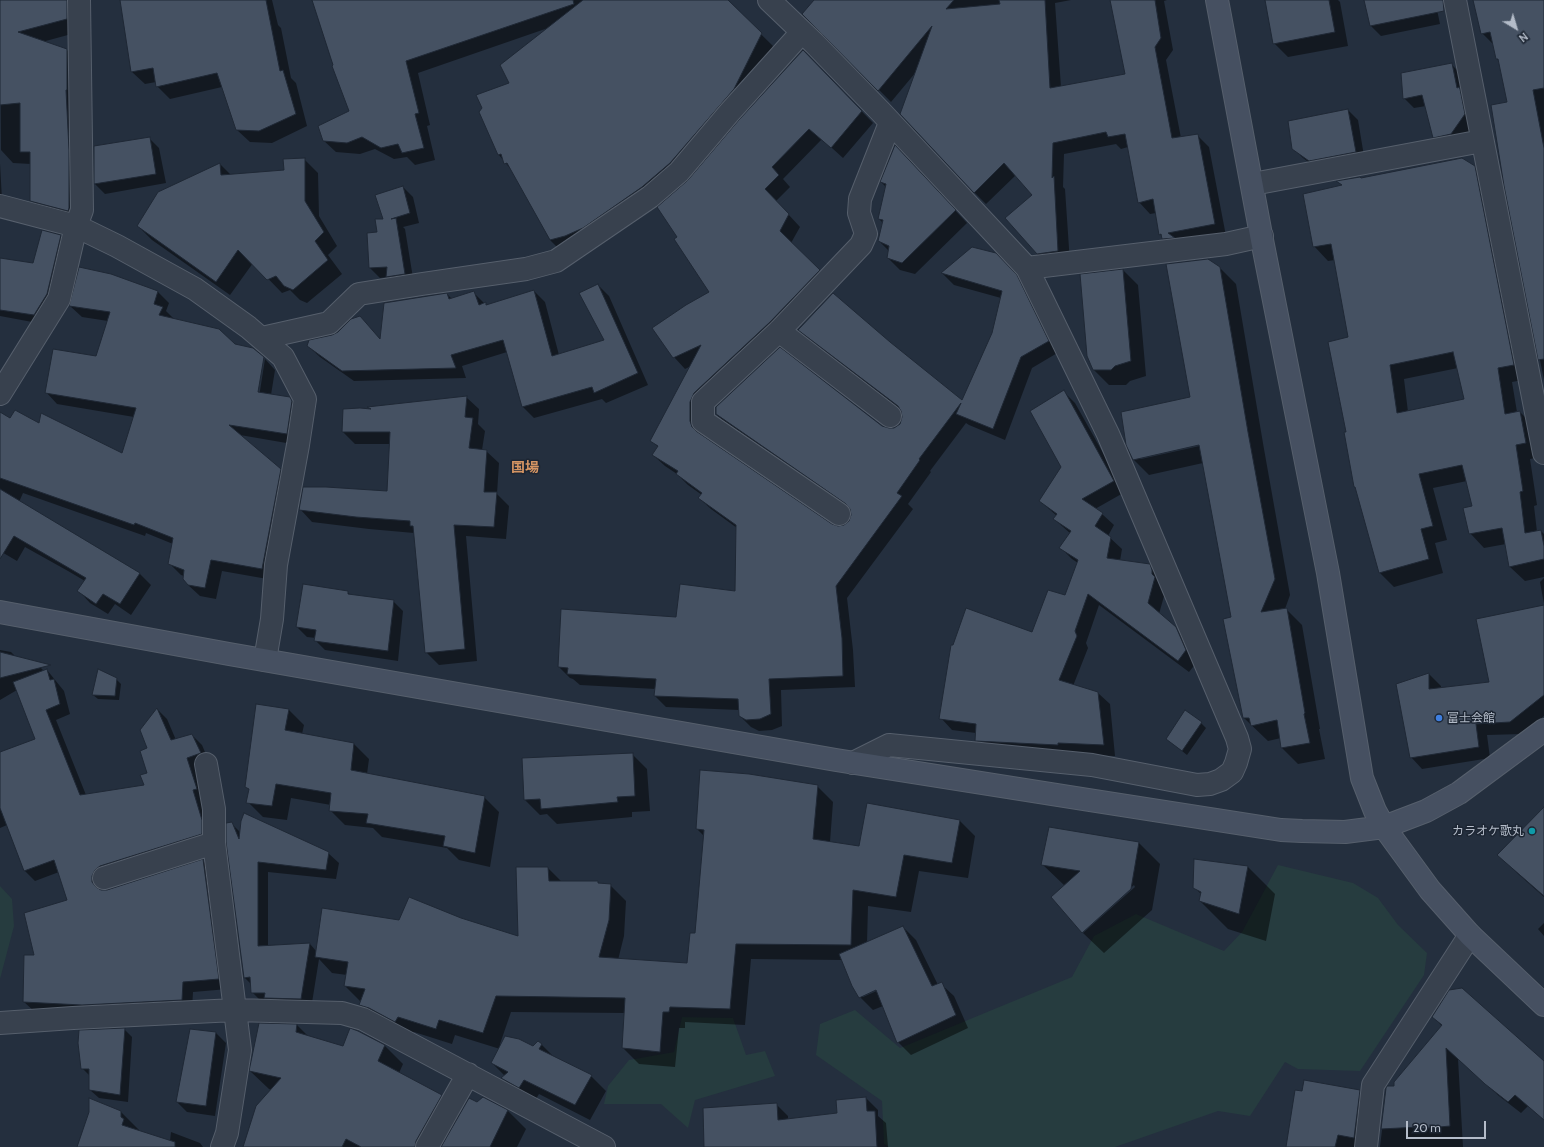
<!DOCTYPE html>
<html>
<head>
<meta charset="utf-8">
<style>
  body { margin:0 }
  #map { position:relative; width:1544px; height:1147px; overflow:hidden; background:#242f3e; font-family:Cabin,sans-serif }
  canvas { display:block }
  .north { position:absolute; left:1496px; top:8px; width:40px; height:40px; -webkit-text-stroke:3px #1d2633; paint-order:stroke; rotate:142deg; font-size:11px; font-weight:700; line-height:16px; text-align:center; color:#b4bcc9 }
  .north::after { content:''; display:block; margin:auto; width:14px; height:18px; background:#b4bcc9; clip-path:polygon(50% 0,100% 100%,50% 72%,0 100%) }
  .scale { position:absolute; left:1406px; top:1121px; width:80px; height:18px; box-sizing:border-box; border:2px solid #b4bcc9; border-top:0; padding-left:5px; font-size:12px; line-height:14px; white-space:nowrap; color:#b4bcc9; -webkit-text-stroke:3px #1d2633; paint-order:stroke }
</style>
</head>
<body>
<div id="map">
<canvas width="1544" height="1147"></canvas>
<div class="north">N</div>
<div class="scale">20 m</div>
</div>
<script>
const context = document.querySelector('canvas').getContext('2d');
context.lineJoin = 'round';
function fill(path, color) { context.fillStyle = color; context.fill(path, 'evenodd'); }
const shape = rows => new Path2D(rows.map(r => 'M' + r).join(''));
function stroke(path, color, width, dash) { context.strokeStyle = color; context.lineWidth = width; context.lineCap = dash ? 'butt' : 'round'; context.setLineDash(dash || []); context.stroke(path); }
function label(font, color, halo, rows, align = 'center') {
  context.font = font + ' Cabin,"Noto Sans JP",sans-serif'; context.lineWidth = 3; context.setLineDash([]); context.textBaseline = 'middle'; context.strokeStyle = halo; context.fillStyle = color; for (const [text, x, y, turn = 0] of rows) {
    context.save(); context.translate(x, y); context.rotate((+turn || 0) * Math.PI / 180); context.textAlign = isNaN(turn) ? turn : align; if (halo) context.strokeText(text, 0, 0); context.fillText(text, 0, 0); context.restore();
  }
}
const green = shape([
  [1278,865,1353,883,1378,898,1398,925,1427,953,1424,975,1360,1071,1298,1069,1285,1062,1250,1116,1218,1111,1115,1147,889,1147,884,1144,882,1101,816,1055,820,1024,855,1010,900,1048,1072,977,1094,936,1136,914,1224,951,1242,932],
  [0,886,12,899,14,926,0,979],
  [682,1017,733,1018,746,1055,765,1051,775,1076,695,1100,688,1128,661,1104,604,1104,608,1086,629,1060,674,1052]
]);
const shadow = shape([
  [0,0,79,0,79,32,42,42,67,50,79,62,82,221,43,213,31,200,31,164,13,163,1,150],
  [121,0,272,0,278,25,281,28,291,78,296,83,307,126,272,143,250,142,237,130,222,87,170,99,157,86,156,82,145,84,132,72],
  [313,0,726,0,773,46,745,101,682,175,562,252,550,240,513,172,499,155,510,83,548,28,418,73,430,125,427,126,435,160,415,165,407,157,394,159,375,149,360,154,336,152,323,140,350,112],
  [815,0,1071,0,1055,3,1061,87,1126,75,1111,0,1167,0,1164,1,1173,50,1166,60,1181,138,1197,135,1209,147,1226,236,1175,251,1160,234,1156,213,1150,214,1139,202,1128,147,1121,149,1116,144,1064,154,1063,187,1065,189,1070,263,1049,266,1037,254,1034,195,1016,175,986,204,974,192,916,72,891,102,804,14],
  [1266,0,1338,0,1340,2,1348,46,1288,57,1274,43],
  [1365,0,1435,0,1440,24,1381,36,1371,26],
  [1474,0,1544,0,1544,380,1505,186,1508,103,1499,61,1497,59,1494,45,1482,33],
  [803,51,873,123,843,158,822,139,783,179,790,187,776,201,800,227,791,243,830,282,706,405,702,433,703,437,831,525,838,527,845,526,850,521,852,510,728,426,716,414,882,427,889,429,895,429,900,425,903,417,902,411,810,341,799,330,889,343,962,402,992,334,1001,298,954,285,942,273,972,248,1008,266,1028,288,1059,352,1032,368,1005,440,969,425,966,423,930,471,931,472,908,504,913,509,847,598,853,650,855,687,781,690,782,726,772,730,759,731,751,727,740,716,739,710,666,707,655,696,656,689,580,685,573,679,570,678,559,667,677,618,736,592,737,528,711,509,699,498,702,495,688,485,677,474,665,466,653,455,658,447,652,441,691,366,685,369,674,357,711,292,679,237,689,181],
  [1451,64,1461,74,1474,124,1461,144,1444,147,1434,137,1426,106,1414,108,1404,98],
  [1348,110,1358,120,1365,162,1319,170,1303,158,1293,148],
  [149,138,159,148,166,183,105,194,95,184],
  [304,159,318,173,319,216,337,246,328,255,342,274,307,303,300,300,290,290,282,293,253,263,230,295,152,240,138,226,220,164,231,175,285,171],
  [907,159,967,223,915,274,900,270,888,258,889,251,879,241,883,223,879,219,886,187,881,182],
  [0,163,2,200,0,200],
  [1474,167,1489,182,1528,379,1512,382,1517,412,1520,412,1534,426,1540,457,1530,459,1537,505,1534,506,1537,532,1541,531,1544,534,1544,577,1525,581,1510,567,1506,544,1484,548,1470,533,1473,506,1467,481,1433,488,1447,540,1435,543,1443,573,1394,587,1380,573,1356,489,1355,487,1347,433,1349,338,1335,260,1328,261,1314,246,1343,186,1338,182],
  [1458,368,1465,400,1408,412,1404,379],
  [403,187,413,197,419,223,403,227,405,229,414,284,397,287,388,277,380,278,370,268,378,233],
  [61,236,69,245,43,324,0,316,0,259,34,264],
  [1220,268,1236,284,1264,449,1290,595,1285,609,1286,609,1302,625,1320,729,1319,729,1325,759,1298,764,1282,748,1281,738,1268,741,1244,718,1232,618,1203,463,1149,475,1133,459,1191,398],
  [1204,443,1204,445,1141,459,1141,457],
  [1123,270,1138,285,1146,376,1130,381,1126,385,1109,385,1094,370],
  [110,275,158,292,169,303,166,311,174,319,234,345,253,349,264,359,263,359,257,397,259,397,265,359,275,370,271,395,289,398,301,410,298,445,240,435,291,481,273,580,222,571,216,599,200,596,188,585,184,576,181,575,169,563,173,544,146,533,145,536,23,493,19,502,140,574,151,585,131,615,115,604,108,614,90,603,79,591,85,581,68,571,25,547,17,561,0,551,0,436,40,425,123,455,134,417,57,404,46,392,96,357,108,321,82,317,70,306],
  [598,285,609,296,648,385,606,403,602,399,534,418,523,407,507,352,462,366,466,378,354,381,320,357,308,346,332,336,360,317,381,340,447,294,452,299,473,292,487,306,534,291,545,302,559,355,606,341],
  [1063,391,1075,403,1125,492,1095,509,1102,514,1114,525,1108,536,1122,549,1120,561,1149,565,1161,577,1166,589,1159,614,1188,640,1197,662,1189,672,1099,605,1086,643,1088,648,1073,686,1098,693,1110,704,1115,756,987,752,976,740,976,733,952,730,941,718,1033,633,1066,597,1078,563,1072,559,1061,548,1071,534,1054,519,1057,516,1040,501,1063,467],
  [466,397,479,409,478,424,485,431,482,450,486,451,499,463,497,494,509,506,506,539,466,536,477,661,439,665,426,652,414,533,369,529,312,522,300,509,388,492,390,444,355,444,343,432,373,411,369,407],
  [1544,578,1544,604,1540,582],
  [347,592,351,595,393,601,403,611,398,661,325,650,315,640,316,638,307,637,297,627],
  [1544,606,1544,716,1522,734,1487,735,1490,758,1422,769,1411,757,1397,685,1429,674,1441,686,1441,689,1490,683],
  [0,650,11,652,16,657,35,662,44,671,47,670,64,691,70,714,56,720,86,795,145,785,148,773,148,749,157,709,167,719,176,740,192,735,202,745,210,764,212,831,102,886,102,891,108,891,203,861,214,871,228,989,193,992,192,1010,35,1012,24,1002,35,956,69,901,59,872,35,881,24,870,7,825,0,828,0,753,36,740,17,690,0,700],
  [116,679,121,684,119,700,98,699,93,695],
  [289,710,304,725,302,734,354,744,369,759,367,774,484,797,499,812,490,867,459,860,447,848,382,837,373,828,345,825,330,810,331,805,291,798,287,820,263,817,248,802,250,790,246,787],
  [1201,723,1206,728,1187,755,1172,743],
  [632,754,647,769,650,811,632,812,632,817,557,824,547,814,540,815,525,800],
  [817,786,833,802,830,842,860,847,960,821,975,836,968,878,919,871,911,912,868,906,867,943,903,927,916,940,938,985,941,984,954,996,968,1028,911,1055,898,1042,883,1006,873,1010,860,997,843,960,751,959,745,1025,685,1022,685,1028,679,1028,675,1067,639,1064,623,1048,625,1013,511,1012,500,1044,534,1047,541,1044,554,1057,591,1076,606,1091,590,1120,539,1094,534,1102,517,1093,503,1078,505,1076,492,1063,500,1049,455,1035,452,1044,414,1032,411,1037,376,1020,360,1005,361,1002,345,986,347,975,332,973,319,959,311,1009,262,1002,252,992,251,984,244,977,231,823,241,833,328,853,339,863,336,879,268,872,268,946,310,944,317,952,400,921,445,914,519,937,548,868,562,882,597,882,599,884,610,885,626,901,624,936,618,960,688,964,696,934,704,836,697,829],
  [880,987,881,989,863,997,863,995],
  [1544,809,1544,897,1517,873,1499,855],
  [1050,828,1139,843,1160,864,1152,910,1104,953,1083,933,1135,887,1134,885,1083,931,1065,886,1042,864],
  [1248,867,1275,894,1266,941,1228,929,1200,901,1201,894,1194,887],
  [1544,923,1544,936,1538,929],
  [1433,1017,1544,1062,1544,1120,1528,1106,1521,1113,1499,1096,1458,1059,1463,1147,1380,1147,1387,1088,1395,1086,1442,1026],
  [297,1025,308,1036,344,1047,358,1032,385,1046,403,1064,399,1073,441,1096,460,1115,483,1098,508,1111,526,1129,517,1147,244,1147,271,1090,269,1089,250,1071],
  [124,1029,132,1037,128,1102,99,1098,90,1090,90,1076,82,1068],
  [216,1033,226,1043,215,1116,187,1112,177,1102],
  [1353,1089,1365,1101,1357,1147,1287,1147,1303,1092],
  [866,1098,878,1110,878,1116,886,1123,888,1147,705,1147,776,1104,788,1116,788,1120,838,1114],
  [121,1112,139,1130,139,1132,170,1141,171,1132,200,1143,203,1147,78,1147]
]);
const building = shape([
  [0,0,67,0,67,19,18,32,67,49,67,90,66,90,69,150,69,208,68,211,30,201,30,152,20,152,20,103,0,105,0,0],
  [120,0,266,0,280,71,283,70,296,114,259,131,236,130,217,73,156,87,153,68,131,72,120,0],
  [312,0,573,0,574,4,406,61,419,113,415,114,424,148,402,153,398,144,381,148,362,137,347,143,323,141,318,126,349,111,332,66,333,65,312,0],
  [583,0,728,0,762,33,734,89,670,163,642,187,583,228,565,236,550,240,507,163,504,164,501,154,498,155,479,112,482,108,476,95,509,83,500,65,583,0],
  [814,0,954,0,946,9,1000,4,999,0,1045,0,1050,88,1125,74,1110,0,1155,0,1161,38,1155,47,1172,138,1198,134,1215,224,1168,233,1175,238,1162,239,1161,234,1159,235,1153,199,1138,203,1125,134,1108,137,1106,132,1053,143,1052,178,1054,176,1058,251,1037,254,1005,218,1032,195,1004,163,974,193,900,114,932,26,878,91,802,14,814,0],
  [1265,0,1329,0,1335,32,1273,44,1265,0],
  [1364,0,1443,0,1444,11,1370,26,1364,0],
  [1473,0,1544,0,1544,88,1533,90,1544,148,1544,359,1538,360,1504,186,1491,105,1507,102,1498,59,1496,59,1490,32,1481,34,1473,0],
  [803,50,862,111,831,148,809,129,772,167,779,175,765,189,789,214,780,231,820,270,770,322,694,393,690,402,690,421,692,427,696,431,832,524,838,526,844,525,849,521,851,515,850,509,846,504,716,414,716,407,780,347,882,426,889,428,894,428,900,424,902,417,901,411,898,406,798,330,833,293,890,342,962,400,992,333,1002,291,941,273,972,247,996,253,1017,275,1049,341,1021,357,993,429,956,414,961,403,919,459,920,460,897,493,902,496,836,586,842,638,843,676,769,679,771,714,760,719,746,720,739,716,738,699,654,696,656,679,567,674,568,668,558,667,561,609,676,617,680,584,735,591,736,525,698,498,702,493,676,474,678,471,652,455,658,446,650,441,701,345,673,358,652,328,686,305,709,292,674,239,677,237,657,207,688,180,738,121,803,50],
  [1452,63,1457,88,1459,87,1460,89,1465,114,1451,134,1433,138,1422,95,1403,99,1401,73,1452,63],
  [1348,109,1356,152,1309,161,1292,149,1288,121,1348,109],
  [150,137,156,174,94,184,94,146,150,137],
  [895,145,956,210,902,263,887,258,889,246,878,241,883,220,878,219,886,184,880,182,895,145],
  [305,158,305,201,324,232,315,241,328,260,293,290,284,286,276,276,267,280,238,250,216,282,137,226,158,192,220,163,221,175,284,170,283,159,305,158],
  [1462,158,1475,166,1514,365,1498,368,1505,414,1520,411,1526,443,1516,445,1523,491,1520,492,1525,533,1541,530,1544,546,1544,559,1509,567,1502,528,1469,534,1463,508,1472,506,1462,465,1419,474,1433,526,1421,529,1429,559,1379,573,1355,487,1354,487,1344,432,1346,432,1328,342,1348,337,1331,244,1313,247,1303,194,1342,185,1336,181,1360,177,1361,178,1462,158],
  [1453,352,1464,399,1397,413,1390,365,1453,352],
  [403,186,410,213,391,219,396,218,405,274,386,277,387,267,369,268,367,233,377,232,375,219,383,219,375,195,403,186],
  [42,230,61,235,47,294,34,315,0,310,0,258,33,263,42,230],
  [1208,259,1220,267,1248,432,1275,579,1261,612,1287,608,1305,713,1304,714,1310,743,1281,748,1277,720,1251,726,1249,718,1243,718,1223,619,1231,617,1199,445,1133,460,1126,445,1121,412,1190,397,1166,264,1208,259],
  [79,267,111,274,158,291,154,304,163,307,159,315,219,329,235,344,253,348,264,357,258,392,290,397,292,401,287,434,229,425,281,469,262,569,211,560,205,588,188,585,183,579,184,570,168,564,173,538,135,523,134,525,0,478,0,412,10,418,15,410,39,423,41,413,122,453,136,408,45,393,53,349,96,356,110,312,69,306,79,267],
  [1123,269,1131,361,1115,366,1111,370,1093,370,1087,356,1080,274,1123,269],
  [598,284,638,373,594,393,592,387,522,407,503,340,451,355,456,368,342,371,307,346,309,340,332,335,338,332,351,319,360,316,380,339,384,303,447,293,449,299,474,291,479,305,486,302,486,305,534,290,552,356,604,340,579,293,598,284],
  [1064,390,1114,481,1082,499,1103,513,1095,526,1111,537,1107,558,1150,564,1152,570,1152,574,1155,577,1148,603,1176,627,1186,650,1178,661,1088,594,1075,631,1077,636,1059,680,1098,692,1104,745,1058,743,1058,745,975,741,976,724,939,719,951,645,953,645,966,608,1032,632,1048,590,1065,595,1078,560,1059,548,1071,531,1053,519,1057,514,1039,501,1061,467,1030,411,1064,390],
  [467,396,465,417,473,418,469,448,487,450,484,492,497,492,494,527,454,525,465,649,425,653,413,526,410,526,410,521,356,517,299,510,303,487,326,487,387,491,390,432,342,432,343,409,360,408,371,409,367,407,467,396],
  [0,489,140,573,120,604,103,594,96,604,77,591,86,578,14,536,0,559,0,489],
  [303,584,348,591,348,594,394,600,388,651,314,641,316,630,296,627,303,584],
  [1544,605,1544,695,1510,722,1476,724,1479,747,1410,758,1396,684,1429,673,1429,689,1489,682,1476,619,1544,605],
  [0,652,51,665,0,678,0,652],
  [47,669,50,680,54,679,60,704,46,710,80,795,144,785,140,775,147,773,140,751,147,748,140,730,157,708,171,740,192,734,201,753,187,758,197,789,193,790,202,820,202,834,100,866,95,870,92,876,92,882,96,887,101,890,107,890,203,859,219,979,183,982,182,1000,82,1005,23,1002,24,955,34,955,24,913,67,900,54,860,24,871,0,808,0,752,35,739,13,682,47,669],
  [98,669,117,678,115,696,92,695,98,669],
  [256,704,289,709,285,730,354,743,351,770,485,796,475,853,443,846,445,836,366,823,368,814,329,811,331,793,276,784,272,806,246,803,249,789,245,787,256,704],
  [1185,710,1202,722,1182,751,1166,739,1185,710],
  [633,753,635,796,617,797,618,802,541,809,540,799,524,800,522,758,633,753],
  [700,770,749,774,818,785,813,839,859,846,867,803,960,820,952,863,904,855,896,897,853,890,851,945,736,944,730,1009,670,1007,669,1012,663,1012,660,1052,622,1048,625,998,496,996,483,1033,439,1020,436,1029,398,1017,395,1022,369,1008,359,1005,365,989,344,986,348,962,315,957,322,908,399,920,409,897,461,918,518,936,516,867,548,867,549,881,598,881,598,883,611,884,609,920,599,957,687,963,690,933,695,933,704,830,696,829,700,770],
  [1544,807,1544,896,1497,855,1544,807],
  [244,813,329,852,326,870,258,862,258,946,310,943,301,999,264,998,265,993,251,993,250,977,244,978,226,842,226,823,232,822,239,839,241,821,244,813],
  [1049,827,1139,842,1131,889,1082,933,1051,897,1080,871,1041,865,1049,827],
  [1194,859,1248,866,1239,914,1199,901,1201,892,1193,888,1194,859],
  [903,926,932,986,942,982,956,1015,897,1043,876,990,859,998,852,986,839,954,903,926],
  [1462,988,1544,1061,1544,1120,1515,1095,1508,1102,1485,1084,1446,1048,1450,1126,1419,1129,1419,1127,1381,1129,1386,1088,1387,1086,1394,1086,1394,1082,1442,1025,1432,1017,1449,990,1462,988],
  [259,1023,297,1024,296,1032,343,1046,350,1028,358,1031,385,1045,378,1061,442,1095,416,1141,415,1147,361,1147,346,1139,342,1147,243,1147,256,1106,281,1078,249,1071,259,1023],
  [125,1028,120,1095,89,1090,89,1069,81,1069,78,1043,79,1030,125,1028],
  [190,1029,216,1032,206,1106,176,1102,190,1029],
  [505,1036,519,1039,533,1046,538,1041,542,1044,539,1049,592,1075,575,1105,524,1080,519,1088,501,1078,508,1072,491,1063,505,1036],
  [1304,1080,1360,1090,1354,1138,1338,1135,1335,1147,1286,1147,1295,1090,1302,1091,1304,1080],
  [483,1097,508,1110,490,1147,441,1147,469,1098,477,1102,483,1097],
  [866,1097,867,1111,875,1111,877,1147,704,1147,703,1108,777,1103,778,1120,837,1113,836,1100,866,1097],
  [89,1098,121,1111,121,1117,124,1119,122,1125,175,1142,175,1147,77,1147,89,1112,89,1098]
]);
const street = shape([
  [769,0,814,43,881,112,1027,268,1108,434,1237,738,1240,749,1236,763,1232,772,1221,780,1210,784,1197,785,1092,765,889,745,853,763],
  [1455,0,1544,453],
  [1253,184,1482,141],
  [0,206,76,226,117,246,195,289,248,327,283,357,305,399,298,445,276,565,272,619,265,660],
  [1027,268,1226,244,1262,236],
  [779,331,890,416],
  [262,338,329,323,359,294,422,284,526,269,556,261,650,197,679,172,729,113,802,32],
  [0,394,59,299,76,226,82,210,79,0],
  [839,514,703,421,703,402,779,331,861,245,866,234,859,213,860,199,890,123],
  [206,764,214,809,214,843,240,1050,227,1133,222,1147],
  [104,878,214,843],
  [0,1023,73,1018,235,1010,342,1013,363,1019,604,1147],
  [427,1147,468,1074],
  [1366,1147,1373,1085,1470,935]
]);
const secondary = shape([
  [1217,0,1262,240,1328,573,1362,778,1375,811,1384,827,1430,890,1470,935,1544,1005],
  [0,612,229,654,836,760,1089,800,1281,830,1302,831,1345,832,1384,827,1426,811,1459,793,1544,730]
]);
const markers = [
  [1439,718,4,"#3f7fe0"],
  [1532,831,4,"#0f9aa8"]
];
const poiNames = [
  ["富士会館",1447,718],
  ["カラオケ歌丸",1524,831,"right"]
];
const quarterNames = [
  ["国場",525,468]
];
fill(green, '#263c3f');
fill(shadow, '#0007');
fill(building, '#455162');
stroke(building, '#1f2835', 1);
stroke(street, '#565f6c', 24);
stroke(secondary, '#565f6c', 24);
stroke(street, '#38414e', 22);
stroke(secondary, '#465061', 22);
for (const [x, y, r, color] of markers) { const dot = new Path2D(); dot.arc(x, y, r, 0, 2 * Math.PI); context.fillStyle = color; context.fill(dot); stroke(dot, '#1d2633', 1.5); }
label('12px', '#b4bcc9', '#1d2633', poiNames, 'left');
label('bold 14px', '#d59563', '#1d2633', quarterNames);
</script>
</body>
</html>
